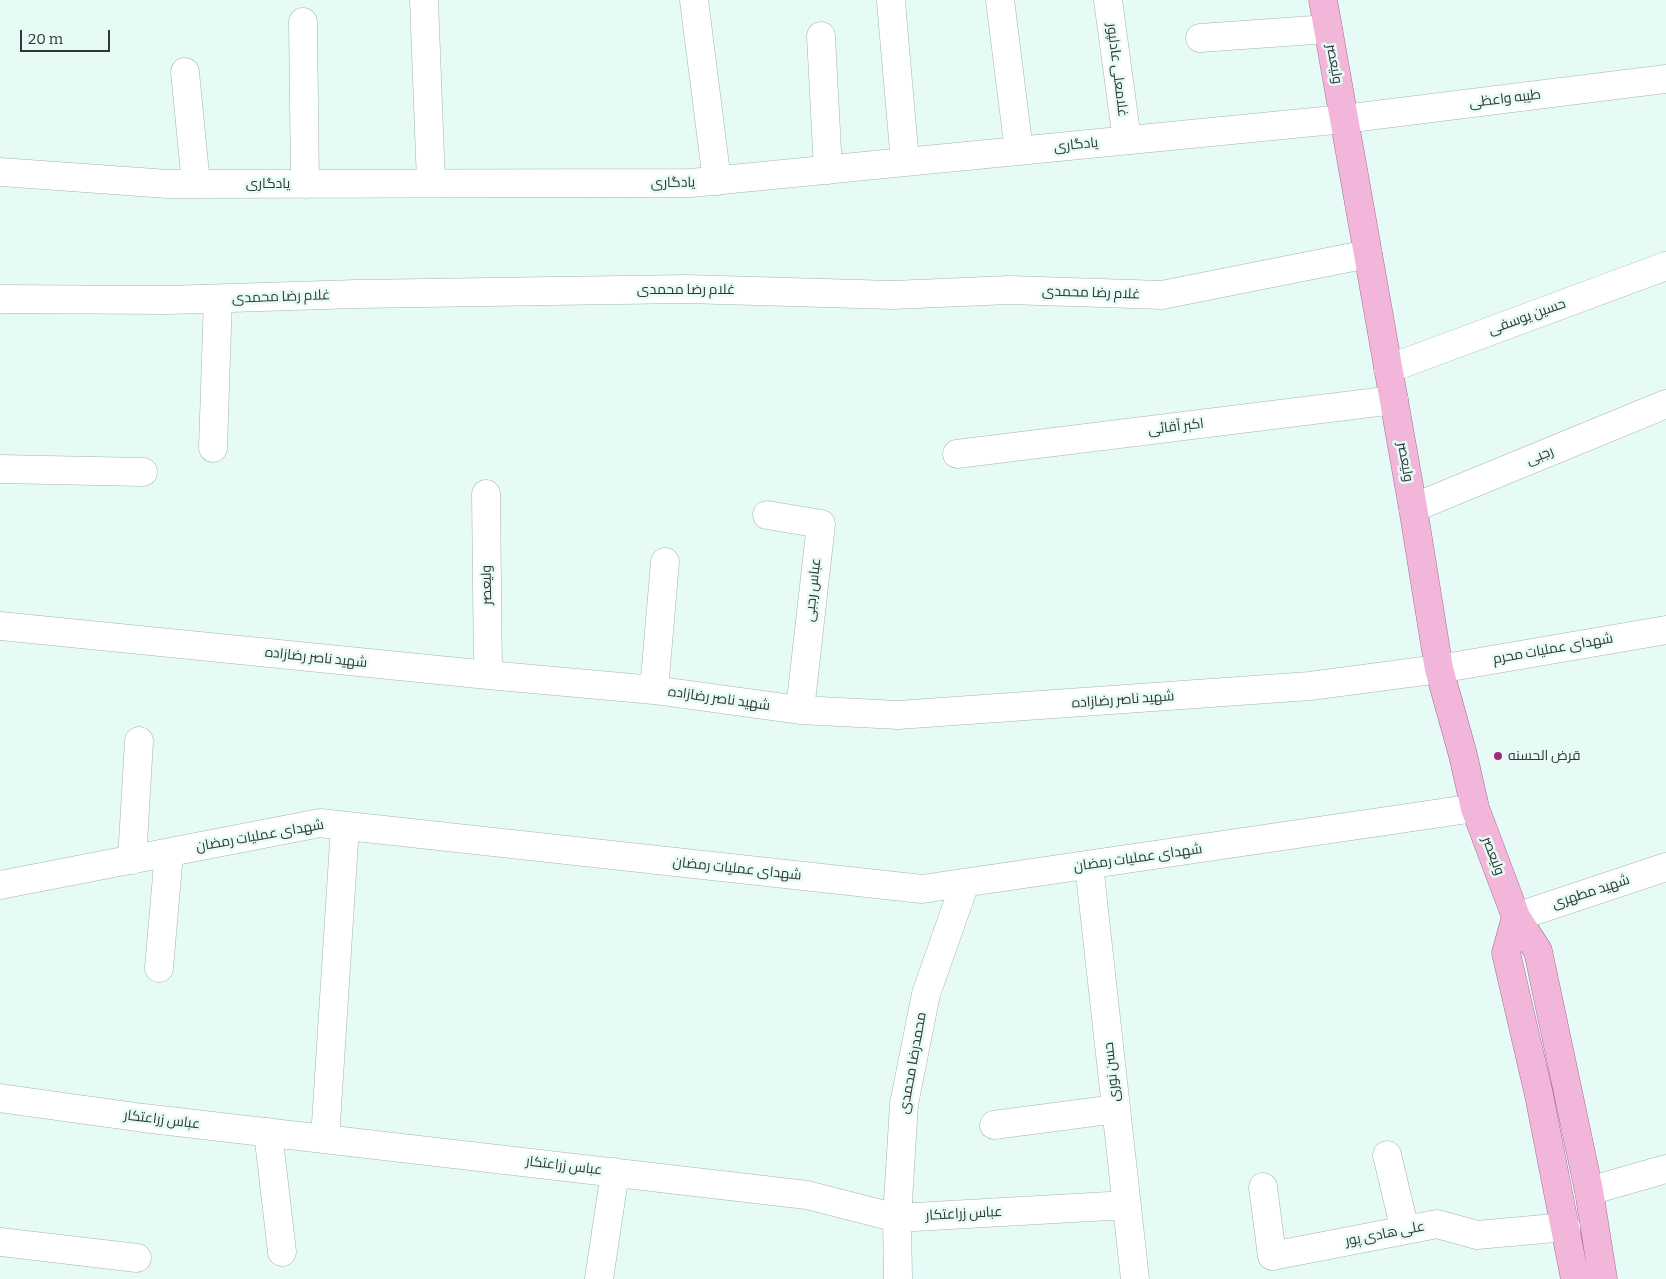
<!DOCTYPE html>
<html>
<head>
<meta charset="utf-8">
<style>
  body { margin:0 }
  #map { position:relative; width:1666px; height:1279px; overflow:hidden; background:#e6faf6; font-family:Bitter,serif }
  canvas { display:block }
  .scale { position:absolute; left:20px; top:30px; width:90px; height:22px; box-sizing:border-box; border:2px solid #303736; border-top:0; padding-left:6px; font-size:15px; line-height:18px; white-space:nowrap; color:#303736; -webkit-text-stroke:4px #e6faf6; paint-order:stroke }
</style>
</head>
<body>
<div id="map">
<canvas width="1666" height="1279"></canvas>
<div class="scale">20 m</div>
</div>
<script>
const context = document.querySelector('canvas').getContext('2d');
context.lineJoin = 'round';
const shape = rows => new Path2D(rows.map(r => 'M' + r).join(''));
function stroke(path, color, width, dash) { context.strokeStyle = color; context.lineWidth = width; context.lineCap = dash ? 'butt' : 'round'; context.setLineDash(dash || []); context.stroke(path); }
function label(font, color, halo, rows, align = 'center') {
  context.font = font + ' Bitter,Cairo,serif'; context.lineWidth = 5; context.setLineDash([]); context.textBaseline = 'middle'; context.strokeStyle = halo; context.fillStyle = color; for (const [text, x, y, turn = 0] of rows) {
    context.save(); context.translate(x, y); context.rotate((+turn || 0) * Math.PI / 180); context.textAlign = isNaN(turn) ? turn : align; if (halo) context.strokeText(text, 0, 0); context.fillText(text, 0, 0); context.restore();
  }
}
const minor = shape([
  [424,0,431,183],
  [694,0,717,181],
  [1000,0,1019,151],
  [1108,0,1127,140],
  [891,2,905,162],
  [303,22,305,184],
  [821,36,828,170],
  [1200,38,1328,29],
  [185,72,196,184],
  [0,172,168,184,691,183,1344,119,1666,79],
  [0,299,167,300,357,294,686,289,893,295,1009,290,1162,295,1368,254],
  [1388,369,1666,266],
  [213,448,218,299],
  [957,454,1394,400],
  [0,469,143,472],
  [486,494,488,675],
  [1413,508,1666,404],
  [767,515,821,524,800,710],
  [0,626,488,675,654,690,800,710,898,715,1310,686,1439,669,1666,630],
  [654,690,665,562],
  [132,860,139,741],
  [1089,865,1135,1279],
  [0,885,320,823,922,889,1475,808],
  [1516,917,1666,867],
  [159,968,169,853],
  [0,1098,143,1118,807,1195,897,1218,1127,1205],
  [994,1125,1116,1109],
  [268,1132,282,1252],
  [325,1139,345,826],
  [1387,1155,1405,1230],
  [1263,1187,1272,1256,1437,1224,1477,1235,1566,1227],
  [1589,1191,1666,1169],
  [0,1242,137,1258],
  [599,1279,615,1172],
  [898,1279,897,1218,904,1104,926,994,965,883]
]);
const major = shape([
  [1323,0,1413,508,1439,669,1463,755,1475,808,1516,917,1538,951,1589,1191,1603,1279],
  [1516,917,1506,953,1539,1095,1575,1279]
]);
const markers = [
  [1498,756,5,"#a4277b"]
];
const streetNames = [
  ["ولیعصر",1334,64,80],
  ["غلامعلی عادلپور",1117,70,83],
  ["طیبه واعظی",1505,99,-7],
  ["یادگاری",1076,145,-6],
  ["یادگاری",673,183,-1],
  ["یادگاری",268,184],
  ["غلام رضا محمدی",686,290],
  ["غلام رضا محمدی",1091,293,2],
  ["غلام رضا محمدی",281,297,-2],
  ["حسین یوسفی",1527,317,-20],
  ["اکبر آقائی",1176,427,-7],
  ["رجبی",1540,456,-22],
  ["ولیعصر",1405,462,80],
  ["ولیعصر",487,585,-91],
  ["عباس رجبی",813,590,-84],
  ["شهدای عملیات محرم",1553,649,-10],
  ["شهید ناصر رضازاده",316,658,6],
  ["شهید ناصر رضازاده",719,699,8],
  ["شهید ناصر رضازاده",1123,700,-4],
  ["شهدای عملیات رمضان",260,836,-10],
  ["ولیعصر",1493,856,69],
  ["شهدای عملیات رمضان",1138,858,-8],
  ["شهدای عملیات رمضان",737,869,6],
  ["شهید مطهری",1591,892,-18],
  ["محمدرضا محمدی",913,1063,-80],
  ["حسن نوری",1112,1072,-96],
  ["عباس زراعتکار",162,1120,7],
  ["عباس زراعتکار",564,1166,7],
  ["عباس زراعتکار",964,1214,-3],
  ["علی هادی پور",1385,1234,-11]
];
const poiNames = [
  ["قرض الحسنه",1508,756]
];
stroke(minor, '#a2b4b1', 29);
stroke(major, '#a86a90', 29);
stroke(minor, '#fff', 28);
stroke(major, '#f1b6d9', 28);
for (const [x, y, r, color] of markers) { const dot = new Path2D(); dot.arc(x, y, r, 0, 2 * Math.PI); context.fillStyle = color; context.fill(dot); stroke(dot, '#e6faf6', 2); }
label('14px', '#303736', '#e6faf6', streetNames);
label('14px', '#303736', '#e6faf6', poiNames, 'left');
</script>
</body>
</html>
